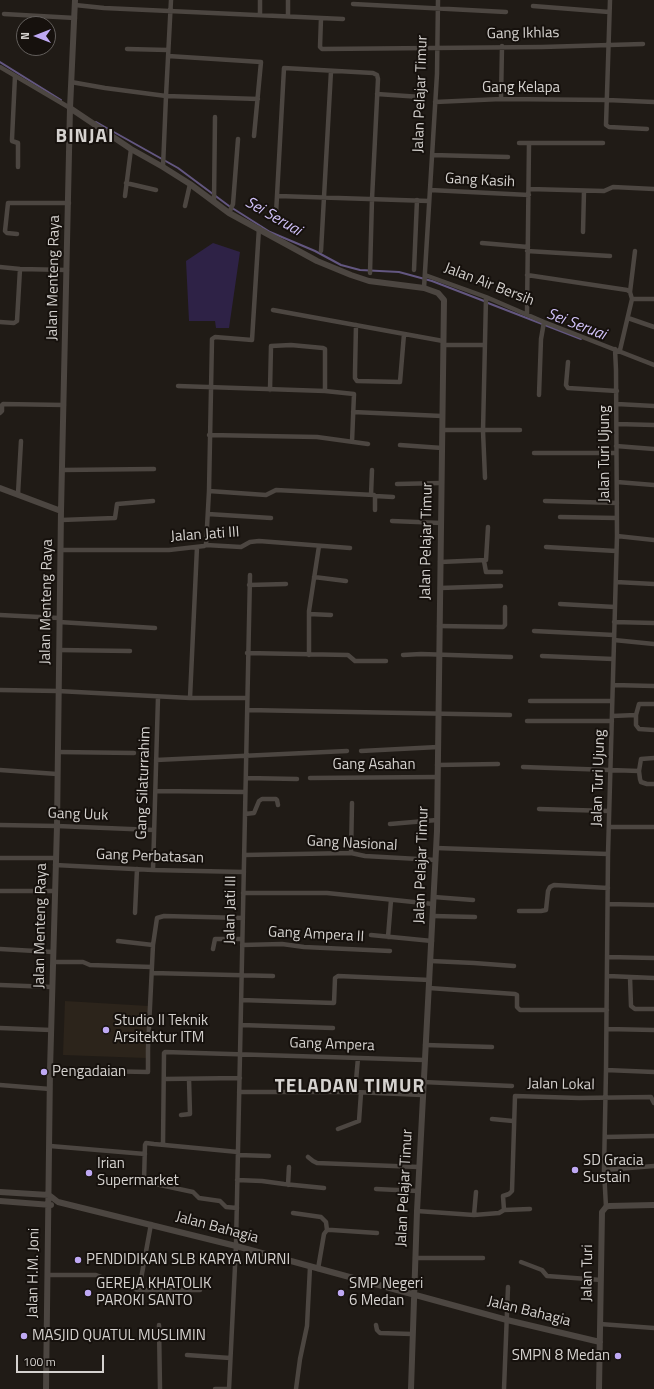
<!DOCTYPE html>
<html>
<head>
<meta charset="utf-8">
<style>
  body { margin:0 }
  #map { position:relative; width:654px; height:1389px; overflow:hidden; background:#201b16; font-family:"Titillium Web",sans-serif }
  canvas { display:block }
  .north { position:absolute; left:16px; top:16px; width:40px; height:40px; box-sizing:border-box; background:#16110d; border:1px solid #625e5b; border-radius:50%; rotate:270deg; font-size:11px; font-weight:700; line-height:16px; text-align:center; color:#d5d2cf }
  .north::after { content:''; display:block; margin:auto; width:14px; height:18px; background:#bfa9f4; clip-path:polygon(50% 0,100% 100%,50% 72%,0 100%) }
  .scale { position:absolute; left:16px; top:1355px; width:88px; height:18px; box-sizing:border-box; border:2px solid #d5d2cf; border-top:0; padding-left:5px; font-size:12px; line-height:14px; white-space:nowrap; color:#d5d2cf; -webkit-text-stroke:3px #16110d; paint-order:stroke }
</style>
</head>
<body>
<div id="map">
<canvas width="654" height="1389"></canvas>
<div class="north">N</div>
<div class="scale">100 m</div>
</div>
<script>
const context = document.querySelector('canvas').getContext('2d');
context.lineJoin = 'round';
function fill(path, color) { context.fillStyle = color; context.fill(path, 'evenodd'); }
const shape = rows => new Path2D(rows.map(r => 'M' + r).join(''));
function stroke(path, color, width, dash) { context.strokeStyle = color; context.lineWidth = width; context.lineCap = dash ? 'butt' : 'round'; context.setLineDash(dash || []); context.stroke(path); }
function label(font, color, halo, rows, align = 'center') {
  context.font = font + ' "Titillium Web",sans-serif'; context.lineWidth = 4; context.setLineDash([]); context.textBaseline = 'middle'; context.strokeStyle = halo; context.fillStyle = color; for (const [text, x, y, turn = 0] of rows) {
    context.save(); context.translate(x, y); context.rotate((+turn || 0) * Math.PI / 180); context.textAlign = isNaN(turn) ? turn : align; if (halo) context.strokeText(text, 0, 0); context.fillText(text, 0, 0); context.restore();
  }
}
const built = shape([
  [65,1001,149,1006,146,1058,63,1055]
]);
const green = shape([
  [213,243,240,252,229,328,216,328,215,321,189,321,186,261]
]);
const stream = shape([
  [0,62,61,100],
  [96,122,178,168,229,206,270,232,315,251,341,265,360,270,399,272,432,281,484,301],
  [488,303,581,339]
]);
const street = shape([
  [610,0,606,125,609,127,647,129],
  [353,4,506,12],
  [75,5,104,8,343,19],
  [533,6,609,12],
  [4,14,75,18],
  [260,14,260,0],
  [288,16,288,0],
  [321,18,320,47,322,49,542,47,643,44],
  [127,49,168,50],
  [168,56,261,62,254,136],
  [0,67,70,108],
  [15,76,12,139,12,141,18,143,18,167],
  [71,82,105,88,166,96,258,99],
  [377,94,421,97],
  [501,99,502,46],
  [435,102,501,99,607,100,654,102],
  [519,143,603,143],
  [432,155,508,157],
  [163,167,166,96,171,0],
  [126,183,156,190],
  [529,189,604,191,613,187,654,189],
  [430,190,529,195],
  [125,196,131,149],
  [278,196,429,201],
  [214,202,215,117],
  [185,206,190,184],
  [229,213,233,204,238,139],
  [276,214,284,68,373,73,377,75,378,79,372,199,370,273],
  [583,232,584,191],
  [17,234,7,233,5,231,8,203,69,203],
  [482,243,528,247],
  [321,251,331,71],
  [527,251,610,256],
  [0,267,20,269,67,270],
  [414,270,417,200],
  [425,275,486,297,544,322,654,365],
  [527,275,627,290,630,292],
  [424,288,437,74,438,0],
  [632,299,654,299],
  [273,310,443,341],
  [527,314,529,143],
  [628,318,654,327],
  [0,322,14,323,17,321,20,269],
  [356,325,355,372,355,378,357,381,400,382,404,334],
  [443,345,485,345],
  [620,350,632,299,630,292,635,251],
  [568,362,566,385,568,388,617,391],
  [178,386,325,391,354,394,352,442],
  [270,390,271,346,291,345,323,348,325,349,325,391],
  [539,395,541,339,544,322],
  [617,404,654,406],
  [353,412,442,416],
  [0,413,2,411,2,405,3,404,64,405],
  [617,424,654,425],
  [442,430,520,430],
  [209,435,317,437,368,444],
  [400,445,442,448],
  [616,446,654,449],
  [534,453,616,453],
  [62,470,154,469],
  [485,478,483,431,486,297],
  [617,482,654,485],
  [397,484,441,483],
  [209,491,266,495,276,490,374,495,375,497,375,510],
  [18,494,21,441],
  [371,495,372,470],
  [375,496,393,497],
  [545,501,617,503],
  [208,514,271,518],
  [560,517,617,518],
  [61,520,115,518,117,504,153,501],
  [392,521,441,523],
  [617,536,654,540],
  [206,545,209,491,212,339,215,337,252,340,259,228],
  [546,547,616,551],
  [60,550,169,550,204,546,206,545,241,547,250,542,259,541,350,548],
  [484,561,486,572,501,572],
  [440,562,486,560,488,527],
  [314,577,346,581],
  [616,582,654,584],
  [249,585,286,584],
  [440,588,501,586],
  [560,604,615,607],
  [309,614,331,615],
  [0,615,59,618],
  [59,622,155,628],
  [614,622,654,623],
  [439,626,503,627,505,625,505,607],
  [534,631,614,635],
  [614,640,654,644],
  [59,650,130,651],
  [247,653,348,655,355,661,386,661],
  [309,655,309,611,319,546],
  [403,655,421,654,511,657],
  [542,656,613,659],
  [613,685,654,686],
  [0,690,58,691,190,698,247,698],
  [190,698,197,547],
  [530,701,612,701],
  [247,710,510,715],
  [636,715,636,725,639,729,654,730],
  [612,716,636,715,639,704,654,704],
  [527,721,612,721],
  [361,751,438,747],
  [58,752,134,753],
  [654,758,641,759,639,771,640,779,641,782,647,784,654,784],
  [156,760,347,751],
  [437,765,498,764],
  [523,767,639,771],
  [0,770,57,774],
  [246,778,297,779],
  [310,778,437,777],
  [156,791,245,792],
  [539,809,609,811],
  [245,814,254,813,259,801,262,799,276,799,277,800,278,805],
  [390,824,437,820],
  [0,825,57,826,154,830],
  [609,827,654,827],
  [436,848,608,854],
  [351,853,352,803],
  [244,855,351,853,365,856,436,860],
  [0,858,55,858],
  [55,865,153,870,244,872],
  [153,870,158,697],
  [0,891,55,891],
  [243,893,327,893,433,904],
  [434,897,473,900],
  [608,904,654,905],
  [519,911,541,911,546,910,548,891,550,887,554,885,608,888],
  [135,913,137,869],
  [433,916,475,917],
  [371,935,432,941],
  [388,937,391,900],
  [118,941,153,945],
  [242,945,282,944,304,947,390,951],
  [0,949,53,952],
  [213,949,215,939,242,939],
  [608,957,654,958],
  [431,961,474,963,514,966],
  [53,962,83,962,90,965,152,967],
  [152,973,273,976],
  [608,976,654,978],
  [630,977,631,1006,635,1009,654,1009],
  [0,985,52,987],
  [429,988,515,994,517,995,517,1007,520,1010,607,1010],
  [241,1000,334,1003,335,978,338,976,430,980],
  [241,1025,333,1028],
  [0,1028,51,1030],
  [607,1029,654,1030],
  [425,1045,492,1047],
  [50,1070,148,1072,148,1048,153,945,157,918,164,916,243,918],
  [606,1070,654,1072],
  [164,1079,240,1078],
  [423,1082,512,1086],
  [0,1085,50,1089],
  [239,1092,355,1092,422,1095],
  [355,1092,358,1058],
  [181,1115,190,1114,189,1079],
  [492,1119,513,1121],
  [338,1129,359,1121,361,1093],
  [605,1137,654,1136],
  [163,1144,164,1053,165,1052,424,1060],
  [50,1146,145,1154],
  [238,1155,269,1156],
  [308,1157,313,1161,317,1163,419,1167],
  [604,1170,654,1166],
  [237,1180,262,1181,284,1184,324,1188],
  [288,1185,289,1167],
  [376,1189,418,1191],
  [606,1207,604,1170,606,1070,608,854,617,536,616,370,615,349],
  [237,1208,226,1207,220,1201,199,1198,193,1192,146,1182,144,1181,145,1145,146,1143,154,1144,238,1152],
  [504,1210,530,1209],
  [417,1211,474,1215,499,1213,504,1210,503,1196,509,1194,512,1191,515,1096,579,1098,651,1097,654,1103],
  [293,1213,321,1217,326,1222,327,1230],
  [474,1215,476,1192],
  [415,1258,483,1258],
  [521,1262,542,1270,547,1276,601,1280],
  [318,1269,324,1234,327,1230,332,1230,377,1233],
  [48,1275,96,1275,137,1290,200,1290],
  [141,1279,151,1224],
  [600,1324,654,1328],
  [159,1325,160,1389],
  [376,1325,377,1330,380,1333,412,1334],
  [187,1355,230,1358],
  [215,1389,229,1389],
  [229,1389,236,1246,250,575],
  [296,1389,300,1359,307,1326,310,1267],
  [504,1389,508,1287]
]);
const secondary = shape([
  [70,108,131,149,163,167,190,184,229,213,317,261,351,275,369,281,424,288,438,293,444,300,437,831,417,1211,411,1389],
  [0,488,61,511],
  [0,1192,49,1195],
  [49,1195,58,1202,236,1246,507,1320,600,1342],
  [0,1201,51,1205],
  [46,1389,50,1070,57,826,61,511,70,108,75,0],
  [599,1389,602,1212,606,1207,609,1206,654,1205]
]);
const markers = [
  [106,1030,4,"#bfa9f4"],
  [44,1072,4,"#bfa9f4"],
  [575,1170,4,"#bfa9f4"],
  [89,1173,4,"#bfa9f4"],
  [78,1260,4,"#bfa9f4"],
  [88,1293,4,"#bfa9f4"],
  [341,1293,4,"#bfa9f4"],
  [24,1336,4,"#bfa9f4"],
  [618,1356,4,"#bfa9f4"]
];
const streetNames = [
  ["Gang Ikhlas",523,34,-1],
  ["Gang Kelapa",521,88],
  ["Jalan Pelajar Timur",421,94,-88],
  ["Gang Kasih",480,181,3],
  ["Jalan Menteng Raya",54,278,-89],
  ["Jalan Air Bersih",489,285,21],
  ["Jalan Turi Ujung",605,454,-90],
  ["Jalan Jati III",205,535,-4],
  ["Jalan Pelajar Timur",427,541,-89],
  ["Jalan Menteng Raya",47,602,-89],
  ["Gang Asahan",374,765],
  ["Jalan Turi Ujung",599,778,-88],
  ["Gang Silaturrahim",144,783,-88],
  ["Gang Uuk",78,815,2],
  ["Gang Nasional",352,844,3],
  ["Gang Perbatasan",150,857,2],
  ["Jalan Pelajar Timur",422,865,-88],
  ["Jalan Jati III",231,910,-89],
  ["Jalan Menteng Raya",41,926,-89],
  ["Gang Ampera II",316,935,3],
  ["Gang Ampera",332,1045,2],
  ["Jalan Lokal",561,1085,1],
  ["Jalan Pelajar Timur",405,1188,-87],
  ["Jalan Bahagia",217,1228,15],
  ["Jalan H.M. Joni",34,1273,-89],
  ["Jalan Turi",588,1273,-89],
  ["Jalan Bahagia",529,1312,14]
];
const poiNames = [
  ["Studio II Teknik",114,1021],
  ["Arsitektur ITM",114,1038],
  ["Pengadaian",52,1072],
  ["SD Gracia",583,1161],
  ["Sustain",583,1178],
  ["Irian",97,1164],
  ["Supermarket",97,1181],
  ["PENDIDIKAN SLB KARYA MURNI",86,1260],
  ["GEREJA KHATOLIK",96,1284],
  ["PAROKI SANTO",96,1301],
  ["SMP Negeri",349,1284],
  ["6 Medan",349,1301],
  ["MASJID QUATUL MUSLIMIN",32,1336],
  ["SMPN 8 Medan",610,1356,"right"]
];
const waterNames = [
  ["Sei Seruai",273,217,30],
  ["Sei Seruai",576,325,21]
];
const districtNames = [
  ["BINJAI",85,137],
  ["TELADAN TIMUR",350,1087]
];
fill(built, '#2c241b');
fill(green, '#2e2246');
stroke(stream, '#635781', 2);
stroke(street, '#4c4641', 4.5);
stroke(secondary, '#4c4641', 6);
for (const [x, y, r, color] of markers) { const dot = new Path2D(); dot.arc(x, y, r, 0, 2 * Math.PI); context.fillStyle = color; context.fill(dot); stroke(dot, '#16110d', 1.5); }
label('15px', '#d5d2cf', '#16110d', streetNames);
label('15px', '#d5d2cf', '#16110d', poiNames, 'left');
label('italic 16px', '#d2c3fa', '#16110d', waterNames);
context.letterSpacing = '1px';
label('bold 19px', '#d5d2cf', '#16110d', districtNames);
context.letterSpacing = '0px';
</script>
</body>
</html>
